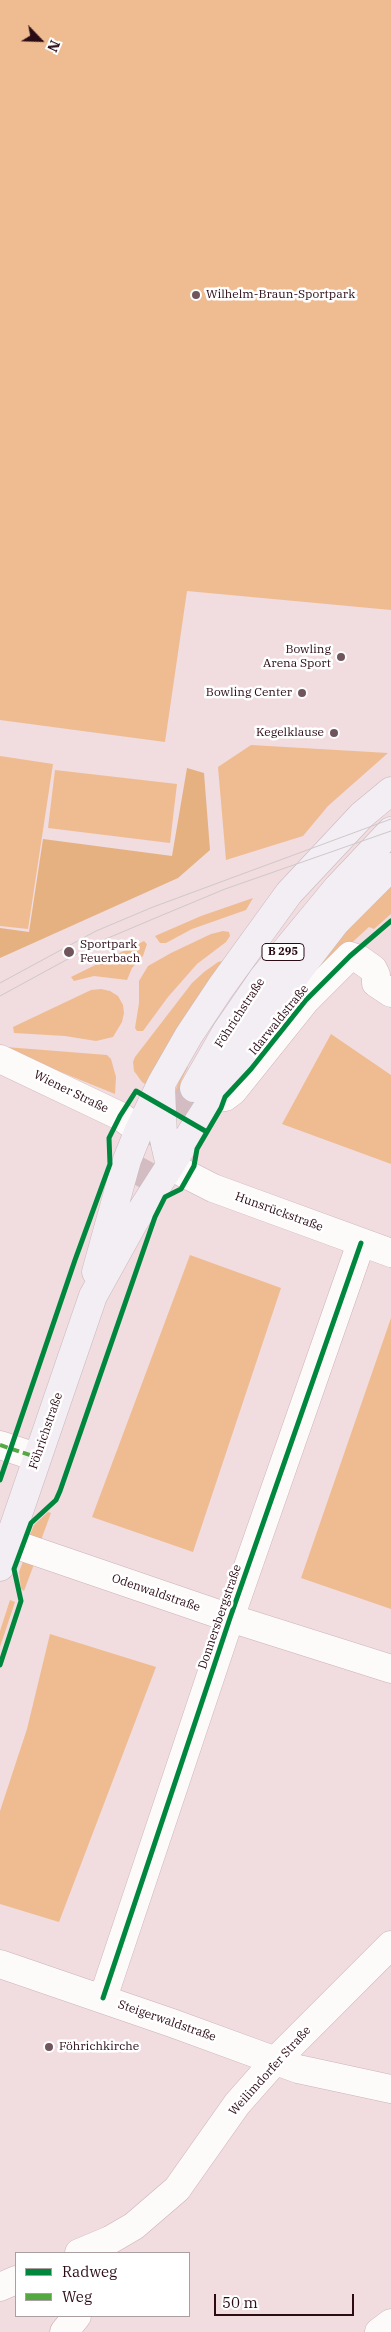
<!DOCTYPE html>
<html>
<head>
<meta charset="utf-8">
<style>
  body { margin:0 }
  #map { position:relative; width:391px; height:2332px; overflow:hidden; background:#f1dce0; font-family:"IBM Plex Serif",serif }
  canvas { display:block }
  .legend { position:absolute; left:15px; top:2252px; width:175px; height:65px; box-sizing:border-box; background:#fff; border:1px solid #aa9ea1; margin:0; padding:6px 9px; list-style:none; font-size:15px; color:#2b0c15 }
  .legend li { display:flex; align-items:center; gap:10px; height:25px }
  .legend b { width:25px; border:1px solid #aa9ea1 }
  .north { position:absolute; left:15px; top:15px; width:50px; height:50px; -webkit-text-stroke:4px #fff; paint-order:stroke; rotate:114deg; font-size:14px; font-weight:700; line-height:20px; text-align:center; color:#2b0c15 }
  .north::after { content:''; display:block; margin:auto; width:18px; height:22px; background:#2b0c15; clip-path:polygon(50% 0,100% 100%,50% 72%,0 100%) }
  .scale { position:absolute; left:214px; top:2294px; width:140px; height:22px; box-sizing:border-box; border:2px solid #2b0c15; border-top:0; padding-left:6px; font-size:15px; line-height:18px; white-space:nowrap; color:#2b0c15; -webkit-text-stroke:4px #fff; paint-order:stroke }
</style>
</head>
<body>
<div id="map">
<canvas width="391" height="2332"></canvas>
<ul class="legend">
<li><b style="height:6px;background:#00873e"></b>Radweg</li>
<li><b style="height:6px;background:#54a842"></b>Weg</li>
</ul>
<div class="north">N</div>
<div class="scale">50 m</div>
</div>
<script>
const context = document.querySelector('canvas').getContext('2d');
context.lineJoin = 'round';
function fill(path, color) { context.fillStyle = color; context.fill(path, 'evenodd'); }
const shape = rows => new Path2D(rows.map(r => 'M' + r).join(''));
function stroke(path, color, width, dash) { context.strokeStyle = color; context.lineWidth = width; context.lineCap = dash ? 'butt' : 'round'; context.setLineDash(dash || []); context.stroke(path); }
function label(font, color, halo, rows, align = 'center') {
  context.font = font + ' "IBM Plex Serif",serif'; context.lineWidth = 5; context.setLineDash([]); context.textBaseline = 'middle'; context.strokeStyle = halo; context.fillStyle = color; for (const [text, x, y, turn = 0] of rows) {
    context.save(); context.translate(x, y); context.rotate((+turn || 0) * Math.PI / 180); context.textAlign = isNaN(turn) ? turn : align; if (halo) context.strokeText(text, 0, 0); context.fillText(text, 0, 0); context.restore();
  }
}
const green = shape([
  [0,0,391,0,391,610,187,591,165,742,0,720],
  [251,745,388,753,328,806,303,836,226,860,218,767],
  [0,756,53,764,28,929,0,926],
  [55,770,177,784,170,843,48,828],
  [391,881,391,914,374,929,369,927,299,991,344,930],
  [253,898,246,910,192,929,166,943,160,943,155,936,201,916],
  [223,931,229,932,230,936,226,942,197,964,168,997,143,1031,137,1031,135,1028,139,1003,139,981,148,966,171,953,211,934],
  [144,941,147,944,143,956,132,968,127,980,94,976,74,981,71,977],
  [231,959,148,1086,142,1082,134,1071,133,1062,135,1057,192,983,204,972,218,962],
  [101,989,110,991,118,996,123,1005,124,1013,122,1022,113,1037,96,1041,65,1036,14,1033,13,1027,91,990],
  [331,1034,391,1075,391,1164,282,1124],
  [6,1047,107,1055,111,1059,116,1077,115,1094,4,1049],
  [184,1066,188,1067,181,1081,185,1088,207,1089,190,1114,171,1103],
  [190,1255,281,1288,193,1552,92,1517],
  [391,1318,391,1609,301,1578],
  [48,1512,51,1513,40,1543,29,1537,34,1525],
  [24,1559,36,1559,24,1591,21,1589,19,1572],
  [10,1600,15,1602,0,1647,0,1631],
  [50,1634,156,1667,59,1922,0,1904,0,1811,27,1729]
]);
const forest = shape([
  [187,768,204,773,210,850,178,878,0,958,0,928,29,932,43,839,172,856]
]);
const majorTunnel = shape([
  [119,1224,194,1088]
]);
const minor = shape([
  [0,1059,120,1116,139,1130],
  [213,1099,225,1097,233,1091,306,1000,350,956,359,959,373,969,376,975,376,983,391,993],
  [170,1166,213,1188,391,1253],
  [0,1445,36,1457],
  [8,1542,230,1618,391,1669],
  [0,1964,172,2023,298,2069,391,2089],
  [103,1998,230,1618,361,1243],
  [79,2253,110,2240,134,2226,177,2189,237,2104,275,2061,391,1945],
  [0,2287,16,2280],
  [64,2332,77,2316],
  [379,2332,391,2323]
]);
const major = shape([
  [161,1088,163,1135,170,1166],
  [194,1088,226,1032,263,978,338,887,391,831],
  [96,1272,127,1160,139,1130,161,1084,189,1035,221,987,289,893,362,815,391,791],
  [0,1567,93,1296,134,1222,264,1019,299,970,336,922,391,867]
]);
const tram = shape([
  [0,983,96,931,153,907,391,819],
  [0,996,101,941,153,919,225,889,391,831]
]);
const quiet = shape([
  [0,1445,36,1457]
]);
const cycleway = shape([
  [0,1480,75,1260,110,1164,109,1138,120,1116,136,1091,207,1132],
  [0,1665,21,1601,14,1569,31,1523,56,1500,60,1491,155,1217,165,1197,181,1189,194,1166,197,1149,221,1108,225,1097,251,1069,306,1000,350,956,391,921],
  [103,1998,230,1618,361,1243]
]);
const markers = [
  [196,295,5,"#70555c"],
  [341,657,5,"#70555c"],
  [302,693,5,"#70555c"],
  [334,733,5,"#70555c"],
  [69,952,6,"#70555c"],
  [49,2047,5,"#70555c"]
];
const shields = [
  [283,952,42]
];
const shieldNames = [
  ["B 295",283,952]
];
const poiNames = [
  ["Wilhelm-Braun-Sportpark",206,295],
  ["Bowling",331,650,"right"],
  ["Arena Sport",331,664,"right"],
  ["Bowling Center",292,693,"right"],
  ["Kegelklause",324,733,"right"],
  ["Sportpark",80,945],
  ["Feuerbach",80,959],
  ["Föhrichkirche",59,2047]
];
const streetNames = [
  ["Föhrichstraße",240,1013,-57],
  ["Idarwaldstraße",279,1020,-51],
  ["Wiener Straße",71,1092,26],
  ["Hunsrückstraße",279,1212,20],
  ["Föhrichstraße",46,1431,-71],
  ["Odenwaldstraße",156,1593,19],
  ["Donnersbergstraße",220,1617,-71],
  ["Steigerwaldstraße",167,2021,19],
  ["Weilimdorfer Straße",270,2071,-48]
];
fill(green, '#efbc91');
fill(forest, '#e5b180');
stroke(majorTunnel, '#d3bdc2', 28, [28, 14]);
stroke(minor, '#ccb2b8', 29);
stroke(major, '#c8b9bc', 29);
stroke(minor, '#fdfafa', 28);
stroke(major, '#f3edf4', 28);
stroke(tram, '#cec8c9', 1);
stroke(quiet, '#54a842', 4, [8, 4]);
stroke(cycleway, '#00873e', 5);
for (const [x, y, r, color] of markers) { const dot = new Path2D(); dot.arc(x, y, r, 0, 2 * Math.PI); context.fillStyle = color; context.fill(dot); stroke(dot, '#fff', 2); }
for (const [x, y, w] of shields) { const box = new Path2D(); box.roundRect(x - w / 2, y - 8.5, w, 17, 4); context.fillStyle = '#fff'; context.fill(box); stroke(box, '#2b0c15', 1); }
label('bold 11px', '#2b0c15', null, shieldNames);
label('12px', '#2b0c15', '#fff', poiNames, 'left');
label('12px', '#2b0c15', '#fff', streetNames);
</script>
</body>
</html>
